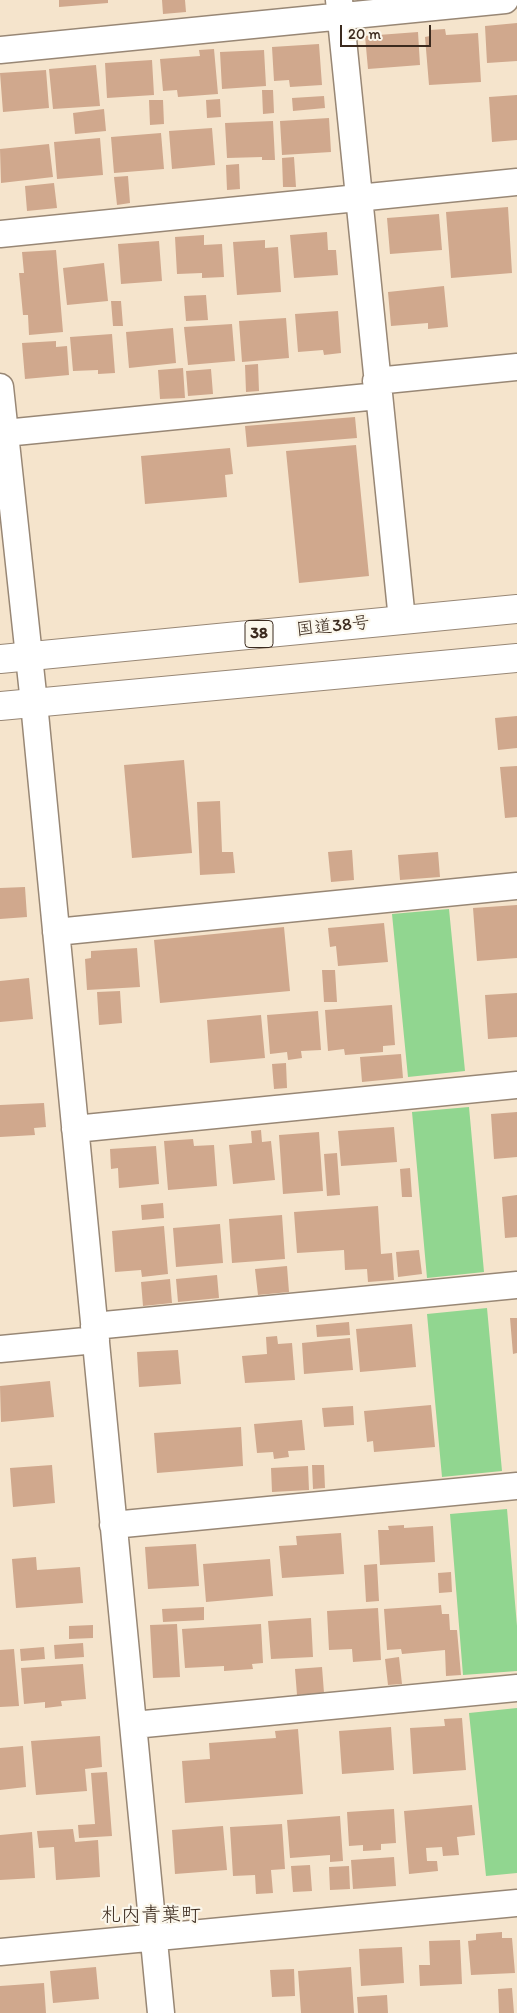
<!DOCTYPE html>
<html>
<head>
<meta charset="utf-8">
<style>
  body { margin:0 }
  #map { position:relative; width:517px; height:2013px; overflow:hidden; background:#f5e4cc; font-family:Itim,sans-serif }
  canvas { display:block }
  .scale { position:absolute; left:340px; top:25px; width:91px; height:22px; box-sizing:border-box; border:2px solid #3b2a1e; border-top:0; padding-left:6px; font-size:15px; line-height:18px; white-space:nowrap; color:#3b2a1e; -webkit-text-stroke:4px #fbf7ec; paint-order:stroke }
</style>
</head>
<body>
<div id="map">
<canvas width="517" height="2013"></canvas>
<div class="scale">20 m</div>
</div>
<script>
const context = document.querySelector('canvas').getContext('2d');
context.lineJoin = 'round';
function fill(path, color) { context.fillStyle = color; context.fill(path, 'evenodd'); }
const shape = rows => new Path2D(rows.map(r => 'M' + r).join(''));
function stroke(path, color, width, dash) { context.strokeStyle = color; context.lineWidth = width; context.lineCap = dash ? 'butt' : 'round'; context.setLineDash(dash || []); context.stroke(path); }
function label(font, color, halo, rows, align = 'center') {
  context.font = font + ' Itim,"Klee One",sans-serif'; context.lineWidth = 4.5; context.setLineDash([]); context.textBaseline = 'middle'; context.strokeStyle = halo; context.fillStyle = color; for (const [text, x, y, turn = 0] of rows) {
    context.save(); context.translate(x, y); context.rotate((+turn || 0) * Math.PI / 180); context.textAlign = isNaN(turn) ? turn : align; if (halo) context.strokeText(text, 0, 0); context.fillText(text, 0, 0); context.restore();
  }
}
const green = shape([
  [449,909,465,1071,408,1077,392,914],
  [469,1107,484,1272,427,1278,412,1112],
  [487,1308,502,1471,442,1477,427,1314],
  [507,1509,517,1626,517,1671,463,1675,450,1514],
  [517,1708,517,1873,486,1876,469,1713]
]);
const building = shape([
  [59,0,108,0,108,3,59,7],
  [162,0,185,0,186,12,163,14],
  [517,23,517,61,487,63,485,26],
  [445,29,446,35,478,33,481,82,429,85,425,37,430,36,430,30],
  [418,32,420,65,368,69,365,36],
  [319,44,322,85,290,87,289,80,274,81,272,47],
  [214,49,218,94,178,97,177,90,163,91,160,59,200,56,199,50],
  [264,50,266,86,222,89,220,52],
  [152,60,154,95,107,98,105,63],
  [96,65,100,106,53,109,49,69],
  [46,70,49,108,3,112,0,73],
  [262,90,273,90,274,113,263,114],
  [517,95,517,140,492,142,489,97],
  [324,96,325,108,293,111,292,98],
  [220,99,221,117,207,118,206,100],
  [149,100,163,100,164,124,150,125],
  [104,109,106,131,75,134,73,113],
  [329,118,331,152,282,155,280,121],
  [273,121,275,160,262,160,262,157,227,158,225,123],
  [212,128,215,165,172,169,169,131],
  [161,133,164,169,114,173,111,137],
  [100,138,103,175,57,179,54,142],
  [49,144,53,177,1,183,0,149],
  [294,157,296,187,283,187,282,158],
  [239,164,240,189,227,190,226,165],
  [128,176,130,203,117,205,114,177],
  [54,183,57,208,27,211,25,186],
  [508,207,512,273,451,278,446,212],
  [439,214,442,250,390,254,387,218],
  [327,232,328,250,336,250,338,275,294,278,290,235],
  [204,235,204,245,222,244,224,277,202,278,202,273,177,274,175,237],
  [265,240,265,248,278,247,281,292,237,295,233,242],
  [159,241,162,281,121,284,118,244],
  [56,250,63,332,29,335,28,315,23,315,19,273,24,273,22,252],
  [104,263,108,301,67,305,63,268],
  [444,286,448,327,428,329,428,323,391,326,388,292],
  [206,295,208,320,186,321,184,296],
  [111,301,121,301,123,326,113,326],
  [338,311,341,353,324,355,323,350,298,352,295,314],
  [286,318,289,358,242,362,239,321],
  [232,324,235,361,188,365,184,327],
  [173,328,176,363,129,368,126,332],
  [112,334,115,373,98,374,98,370,73,371,70,337],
  [56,341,56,347,67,346,69,375,25,379,22,343],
  [258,364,259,391,246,392,245,365],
  [183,368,185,398,160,399,158,370],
  [211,369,213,394,188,396,186,371],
  [355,417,357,438,247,447,245,426],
  [356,445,369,576,299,583,286,451],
  [230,448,233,474,225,475,227,497,145,504,141,456],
  [517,716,517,748,498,750,495,718],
  [184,760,192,853,132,858,124,765],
  [517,766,517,817,505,818,500,767],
  [220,801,222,852,233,852,235,873,200,875,197,802],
  [352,850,354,880,331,882,328,852],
  [438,852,440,877,400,880,398,855],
  [25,887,27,917,0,919,0,888],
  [517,905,517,958,477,961,473,908],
  [384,923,388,962,338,966,336,946,330,947,328,928],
  [284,927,290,991,160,1003,154,940],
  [137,948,140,987,87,990,85,959,91,958,91,951],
  [322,970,335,970,337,1002,324,1002],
  [29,978,33,1019,0,1022,0,981],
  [120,991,122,1023,99,1025,97,992],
  [517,993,517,1037,488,1039,485,995],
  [392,1005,395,1045,383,1046,383,1052,345,1055,344,1049,328,1051,325,1010],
  [318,1011,321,1050,301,1051,302,1058,288,1060,287,1052,270,1054,267,1015],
  [261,1015,265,1058,210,1063,207,1020],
  [401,1054,403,1078,362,1082,360,1057],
  [286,1063,287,1088,274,1089,272,1064],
  [44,1103,46,1127,34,1128,35,1135,0,1137,0,1105],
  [517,1112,517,1157,494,1159,491,1114],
  [394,1127,397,1162,341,1166,338,1131],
  [261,1130,262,1142,271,1141,275,1180,233,1184,229,1145,252,1143,251,1131],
  [319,1132,323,1191,283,1194,279,1135],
  [193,1139,194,1146,214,1145,217,1186,168,1190,164,1141],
  [156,1146,159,1184,119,1188,118,1168,111,1169,110,1149],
  [337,1153,340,1195,327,1196,324,1154],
  [410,1168,412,1197,402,1197,400,1169],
  [517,1195,517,1237,505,1238,502,1197],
  [163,1203,164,1218,142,1220,141,1205],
  [378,1206,381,1254,392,1253,394,1280,368,1282,367,1269,345,1270,344,1250,297,1253,294,1212],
  [282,1215,285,1259,232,1263,229,1219],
  [220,1224,223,1263,176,1267,173,1228],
  [164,1226,168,1274,142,1277,141,1270,115,1272,112,1231],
  [419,1250,422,1274,398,1277,396,1252],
  [287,1266,289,1292,258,1295,255,1269],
  [217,1275,219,1298,178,1302,176,1279],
  [170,1279,172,1303,143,1306,141,1282],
  [510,1318,517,1318,517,1353,513,1354],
  [349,1322,350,1335,317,1337,316,1325],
  [412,1324,416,1367,360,1372,356,1329],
  [277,1336,278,1344,292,1343,295,1380,245,1383,242,1356,267,1354,266,1337],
  [350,1338,353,1370,304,1374,302,1343],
  [178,1350,181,1384,139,1387,137,1352],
  [50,1381,54,1417,1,1422,0,1386],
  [431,1405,435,1447,374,1452,373,1441,367,1442,364,1411],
  [353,1406,354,1425,324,1427,322,1408],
  [302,1420,305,1450,288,1451,289,1457,274,1459,273,1452,257,1453,254,1424],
  [241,1427,243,1466,157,1473,154,1433],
  [52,1465,55,1503,13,1507,10,1468],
  [312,1465,324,1465,325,1488,313,1489],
  [308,1466,309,1490,272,1492,271,1468],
  [404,1525,404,1528,433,1526,435,1562,380,1565,378,1530,389,1530,388,1526],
  [341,1533,344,1574,282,1578,279,1546,297,1545,296,1536],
  [196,1544,199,1586,148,1589,145,1547],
  [36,1557,37,1570,80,1567,83,1603,16,1608,12,1559],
  [270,1559,273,1596,206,1602,203,1564],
  [377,1564,379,1601,366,1602,364,1565],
  [451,1572,452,1592,439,1593,438,1573],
  [441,1605,442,1614,449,1614,450,1630,457,1630,461,1675,446,1676,445,1650,402,1654,401,1649,387,1650,384,1609],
  [204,1607,204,1620,163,1622,162,1609],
  [378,1608,381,1660,353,1662,352,1649,329,1650,327,1611],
  [311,1618,313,1657,271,1659,268,1621],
  [177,1624,180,1677,153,1678,150,1625],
  [261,1624,263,1663,252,1664,253,1669,224,1671,224,1666,185,1668,182,1629],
  [93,1625,93,1638,69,1639,69,1626],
  [83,1643,84,1657,55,1659,54,1645],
  [44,1647,45,1659,21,1661,20,1649],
  [14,1649,19,1706,0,1707,0,1650],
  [399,1657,402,1684,388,1685,385,1659],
  [83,1664,86,1699,61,1701,62,1706,45,1708,45,1702,24,1704,21,1668],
  [322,1667,324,1693,297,1695,295,1669],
  [462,1718,466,1770,413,1774,410,1728,445,1726,444,1719],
  [391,1727,394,1770,342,1774,339,1731],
  [298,1729,303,1794,185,1803,182,1761,210,1759,209,1743,276,1738,275,1731],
  [100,1736,102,1767,85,1769,87,1791,36,1795,31,1741],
  [23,1746,26,1787,0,1790,0,1748],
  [107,1772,112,1836,79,1838,78,1825,95,1824,91,1773],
  [472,1805,475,1835,457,1837,459,1855,443,1856,442,1847,426,1848,427,1861,437,1861,438,1871,409,1874,404,1811],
  [394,1809,396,1843,381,1844,381,1850,363,1851,363,1845,349,1846,347,1812],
  [340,1816,343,1861,330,1862,330,1855,290,1858,287,1820],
  [282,1824,285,1869,271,1870,273,1893,256,1894,255,1875,233,1876,230,1827],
  [223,1826,227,1870,175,1874,172,1830],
  [73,1829,75,1842,98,1840,100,1877,56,1880,54,1847,39,1848,37,1831],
  [32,1832,35,1878,0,1880,0,1835],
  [394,1857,396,1886,353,1889,351,1860],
  [310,1865,312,1891,293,1892,291,1866],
  [349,1866,350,1889,330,1890,329,1867],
  [502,1932,502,1938,512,1938,515,1973,471,1975,468,1941,476,1940,476,1934],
  [460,1940,462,1984,420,1986,419,1965,430,1965,429,1941],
  [402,1947,404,1983,361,1986,359,1949],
  [96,1967,99,1999,53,2003,50,1971],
  [351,1967,354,2013,301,2013,298,1971],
  [294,1969,295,1996,272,1997,270,1970],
  [44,1983,46,2013,0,2013,0,1986],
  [512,1988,514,2013,499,2013,498,1989],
  [387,1995,388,2013,358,2013,357,1997]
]);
const minor = shape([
  [339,0,402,620],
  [0,50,505,0],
  [0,234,517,182],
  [376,381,517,367],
  [0,387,34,703,161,2013],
  [5,433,378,396],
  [56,932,517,886],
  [75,1129,517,1085],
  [94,1326,517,1285],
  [0,1349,96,1340],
  [113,1525,517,1486],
  [134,1725,517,1688],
  [0,1952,517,1903]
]);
const trunk = shape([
  [0,659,517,609],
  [0,706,517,658]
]);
const shields = [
  [259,634,28]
];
const shieldNames = [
  ["38",259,634]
];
const streetNames = [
  ["国道38号",333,627,-6]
];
const quarterNames = [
  ["札内青葉町",151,1916]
];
fill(green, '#91d690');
fill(building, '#d0a88d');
stroke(minor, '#988775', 29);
stroke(trunk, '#988775', 30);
stroke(minor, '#fff', 26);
stroke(trunk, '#fff', 28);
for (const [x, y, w] of shields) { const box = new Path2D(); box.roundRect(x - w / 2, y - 13.5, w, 27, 4); context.fillStyle = '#fbf7ec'; context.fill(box); stroke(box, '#3b2a1e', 1); }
label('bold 16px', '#3b2a1e', null, shieldNames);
label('18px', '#3b2a1e', '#fbf7ec', streetNames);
label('20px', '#3b2a1e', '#fbf7ec', quarterNames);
</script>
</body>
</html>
